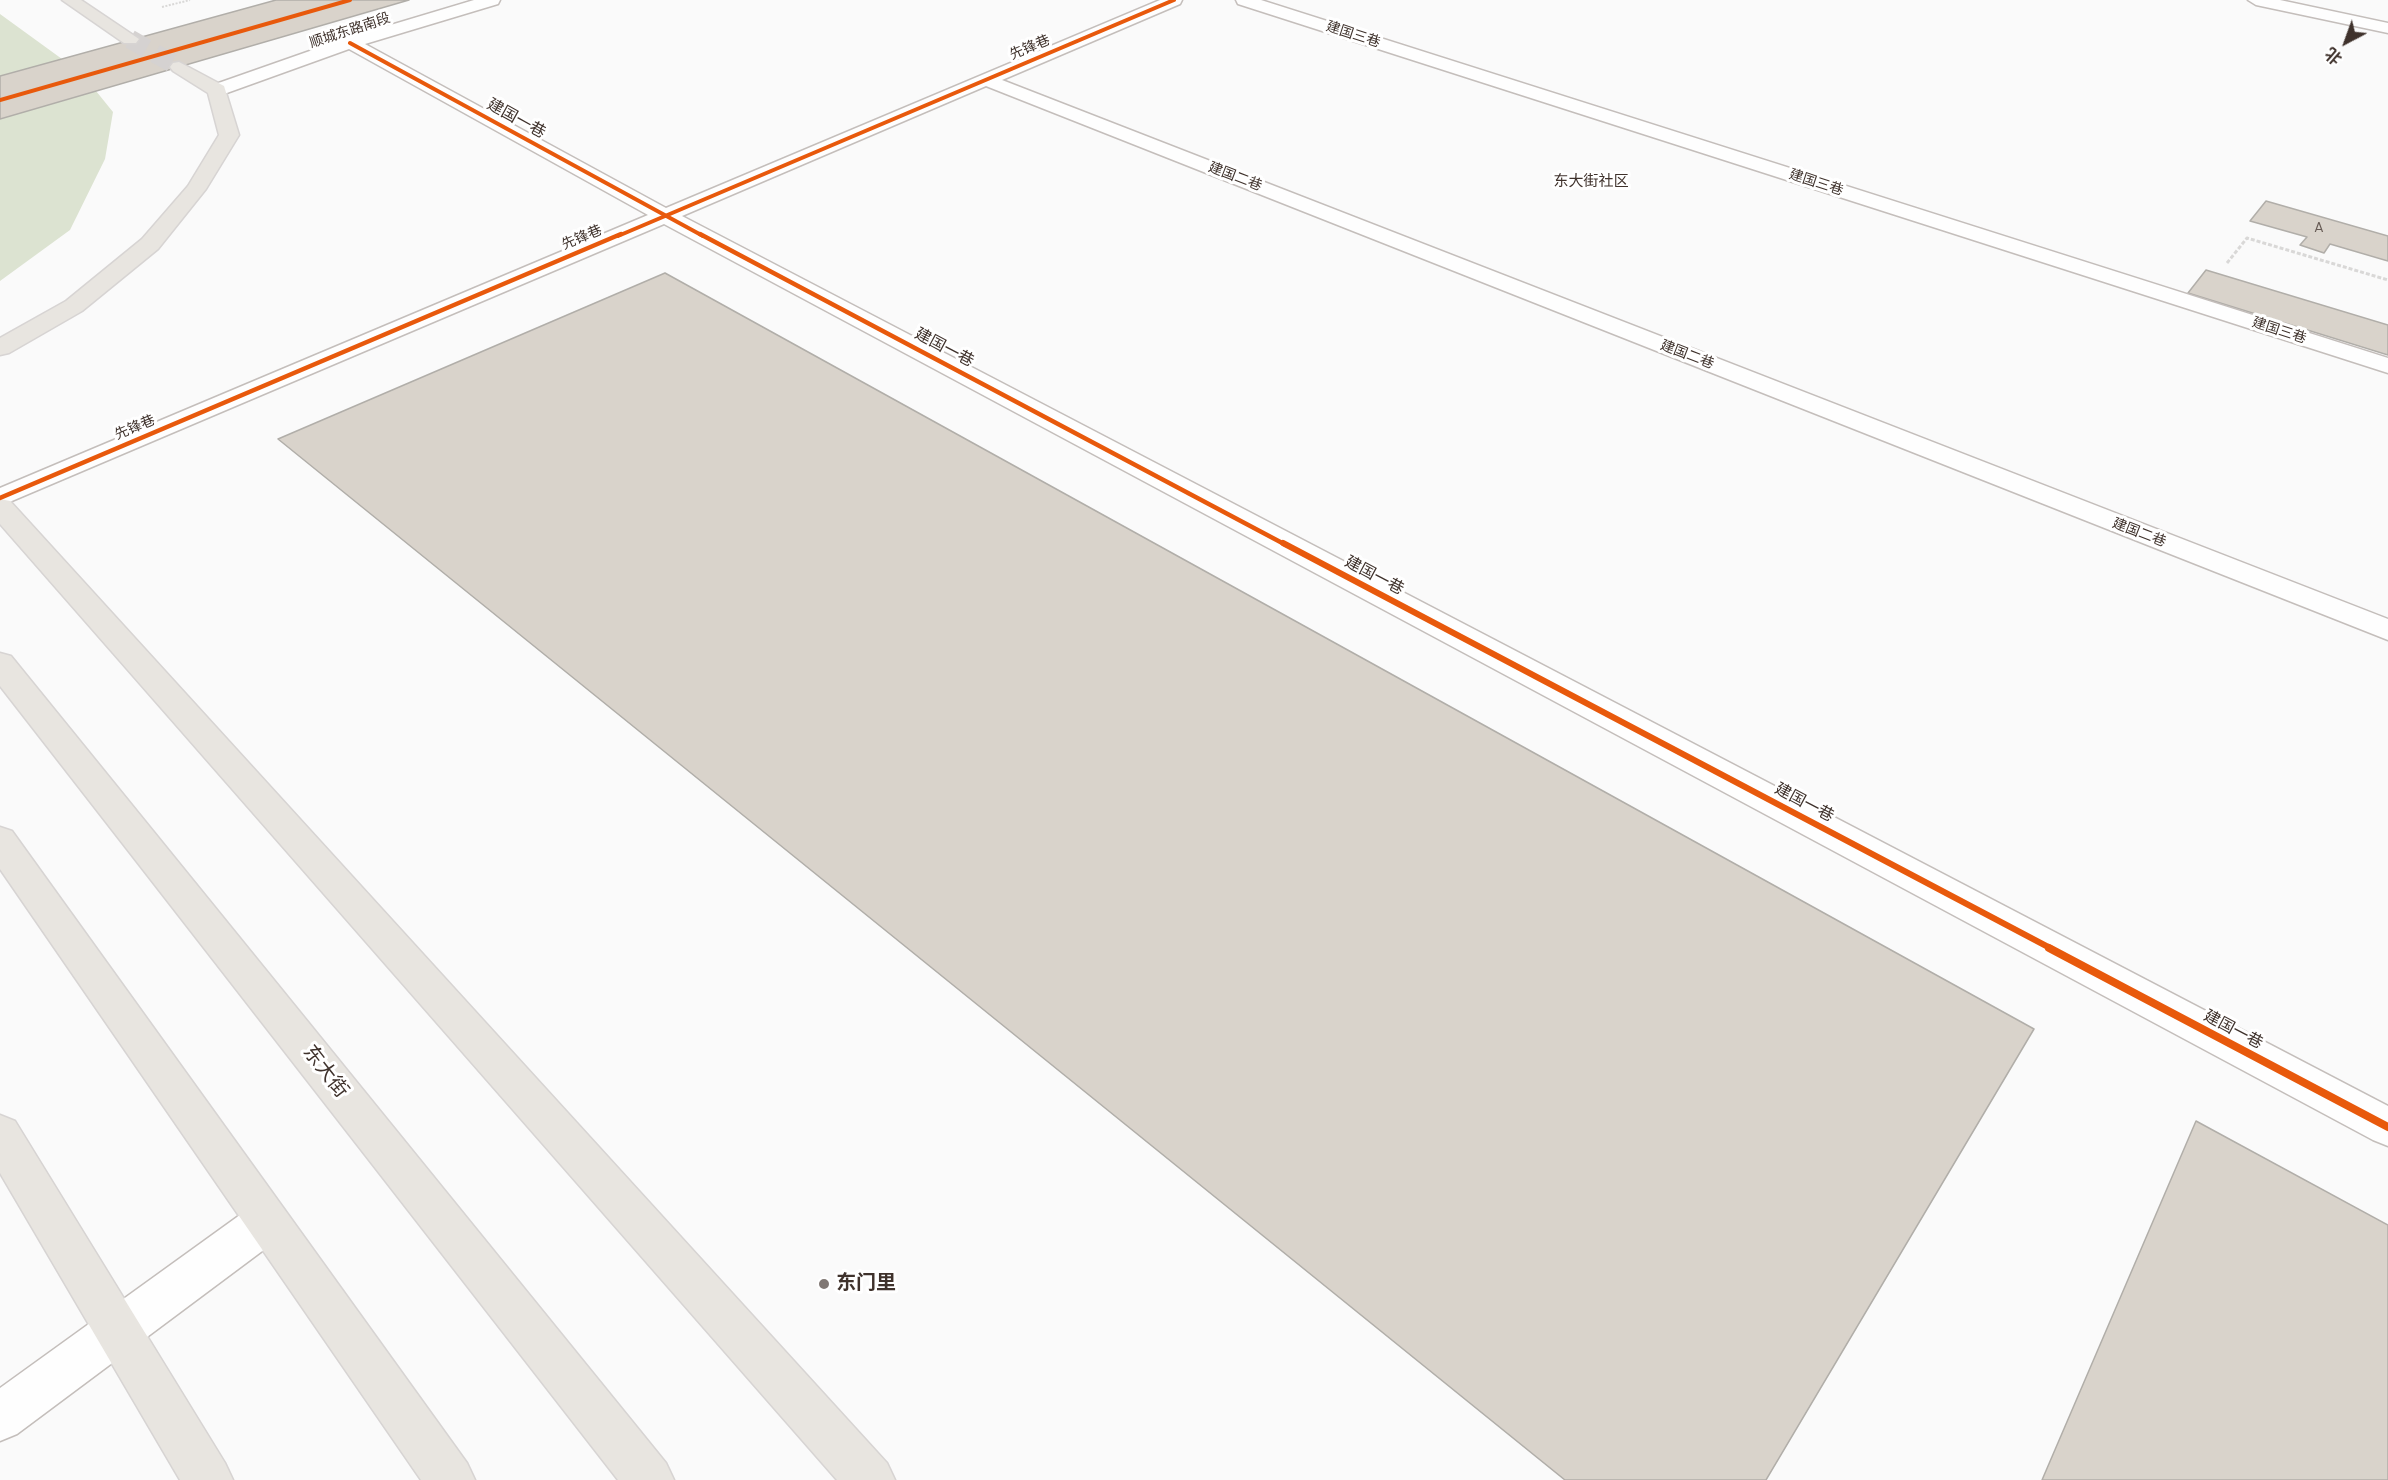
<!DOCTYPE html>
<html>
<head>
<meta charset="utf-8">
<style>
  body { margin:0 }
  #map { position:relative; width:2388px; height:1480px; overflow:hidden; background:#fafafa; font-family:"DM Sans","Noto Sans SC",sans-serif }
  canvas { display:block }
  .north { position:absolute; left:2316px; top:12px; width:60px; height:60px; -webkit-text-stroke:4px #fff; paint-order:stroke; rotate:221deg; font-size:16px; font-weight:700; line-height:24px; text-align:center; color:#3f322c }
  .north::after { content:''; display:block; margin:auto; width:21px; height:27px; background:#3f322c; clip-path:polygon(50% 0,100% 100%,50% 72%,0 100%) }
</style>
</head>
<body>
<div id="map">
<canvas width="2388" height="1480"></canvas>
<div class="north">北</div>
</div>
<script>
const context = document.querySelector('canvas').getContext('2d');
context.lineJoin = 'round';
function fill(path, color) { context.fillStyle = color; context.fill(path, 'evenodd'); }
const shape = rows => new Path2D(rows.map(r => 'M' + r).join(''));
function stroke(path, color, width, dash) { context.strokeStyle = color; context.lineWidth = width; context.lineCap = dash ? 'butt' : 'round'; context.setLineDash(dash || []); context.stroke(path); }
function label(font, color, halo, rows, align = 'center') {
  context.font = font + ' "DM Sans","Noto Sans SC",sans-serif'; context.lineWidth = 6; context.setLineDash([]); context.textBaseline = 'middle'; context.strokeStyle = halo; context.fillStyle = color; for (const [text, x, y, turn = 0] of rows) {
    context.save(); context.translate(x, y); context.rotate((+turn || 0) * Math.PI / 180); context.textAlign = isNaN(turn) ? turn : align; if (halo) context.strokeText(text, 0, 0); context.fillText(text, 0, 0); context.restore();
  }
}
const green = shape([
  [0,14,62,59,0,76],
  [96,91,113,112,105,159,70,230,0,281,0,119]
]);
const building = shape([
  [276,0,409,0,0,119,0,76,276,0],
  [2266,201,2388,236,2388,261,2330,244,2324,253,2300,245,2307,237,2250,221,2266,201],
  [2206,270,2388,325,2388,355,2188,293,2206,270],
  [665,273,2034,1029,1766,1480,1565,1480,278,439,665,273],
  [2196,1121,2388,1225,2388,1480,2042,1480,2196,1121]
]);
const majorTunnel = shape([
  [130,39,179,67]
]);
const pathFar1 = shape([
  [162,7,190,0]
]);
const path = shape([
  [2227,263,2247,238,2388,280]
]);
const minor = shape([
  [474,0,500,0,498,4,365,44,666,208,1160,0,1182,0,1180,4,1002,80,2388,619,2388,640,986,86,682,216,2388,1106,2388,1146,2373,1140,664,224,0,506,0,488,648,215,349,49,224,94,210,94,208,90,210,86,344,39,474,0],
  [1236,0,1261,0,2388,358,2388,373,1238,4,1236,0],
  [2248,0,2280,0,2388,23,2388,33,2256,5,2248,0],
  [266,1201,281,1207,288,1222,281,1237,17,1434,0,1441,0,1388,251,1207,266,1201]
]);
const major = shape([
  [62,0,81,0,139,39,136,43,124,43,62,0],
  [179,62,224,86,239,135,206,189,158,249,82,311,9,353,0,355,0,338,66,301,142,239,188,186,219,135,208,93,173,71,170,67,173,63,179,62],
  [0,499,10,501,887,1463,895,1480,837,1480,0,524,0,499],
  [0,653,11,656,666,1463,674,1480,618,1480,0,686,0,653],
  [0,827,12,831,467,1463,475,1480,421,1480,0,869,0,827],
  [0,1115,15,1121,225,1463,233,1480,180,1480,0,1173,0,1115]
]);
const cyclewayFar3 = shape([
  [350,43,703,236],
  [0,100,350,0],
  [618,236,1174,0]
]);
const cyclewayFar2 = shape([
  [700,234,1286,545],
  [0,498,621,234]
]);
const cyclewayFar1 = shape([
  [1283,543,2052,949]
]);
const cycleway = shape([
  [2049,948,2388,1127]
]);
const markers = [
  [824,1284,6,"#807874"]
];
const farStreetnames = [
  ["顺城东路南段",350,31,-18],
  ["建国三巷",1353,35,18],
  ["先锋巷",1030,48,-23],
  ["建国二巷",1235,177,21],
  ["建国三巷",1816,183,18],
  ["先锋巷",582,238,-23],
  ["建国三巷",2279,331,18],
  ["建国二巷",1687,355,21],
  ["先锋巷",135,428,-23],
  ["建国二巷",2139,533,21]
];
const numberNames = [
  ["A",2319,228]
];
const farNeighbourhoodnames = [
  ["东大街社区",1591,182]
];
const streetNames = [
  ["建国一巷",516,119,29],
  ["建国一巷",944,348,28],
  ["建国一巷",1374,576,28],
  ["建国一巷",1804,803,28],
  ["建国一巷",2233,1030,28]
];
const nearStreetnames = [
  ["东大街",325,1072,52]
];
const nearPoinames = [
  ["东门里",836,1284]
];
fill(green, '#dce3d1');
fill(building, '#d9d3cb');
stroke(building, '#b1aea9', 1.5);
stroke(majorTunnel, '#d5d2d1', 19, [19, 10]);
stroke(minor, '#c4bebb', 3);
stroke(major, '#d7d4d3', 3);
stroke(pathFar1, '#d9d8d7', 2, [2, 1.5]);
stroke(path, '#d9d8d7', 3, [4, 2]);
fill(minor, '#fefefe');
fill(major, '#e8e5e0');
stroke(cyclewayFar3, '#e8590c', 4);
stroke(cyclewayFar2, '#e8590c', 4.5);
stroke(cyclewayFar1, '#e8590c', 6);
stroke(cycleway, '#e8590c', 8);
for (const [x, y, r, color] of markers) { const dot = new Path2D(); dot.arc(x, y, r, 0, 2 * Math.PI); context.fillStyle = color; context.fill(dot); stroke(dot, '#fff', 2); }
label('14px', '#3f322c', '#fff', farStreetnames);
label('14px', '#665a54', null, numberNames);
label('15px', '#3f322c', '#fff', farNeighbourhoodnames);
label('16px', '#3f322c', '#fff', streetNames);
label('20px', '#3f322c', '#fff', nearStreetnames);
label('bold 20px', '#3f322c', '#fff', nearPoinames, 'left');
</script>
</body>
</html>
